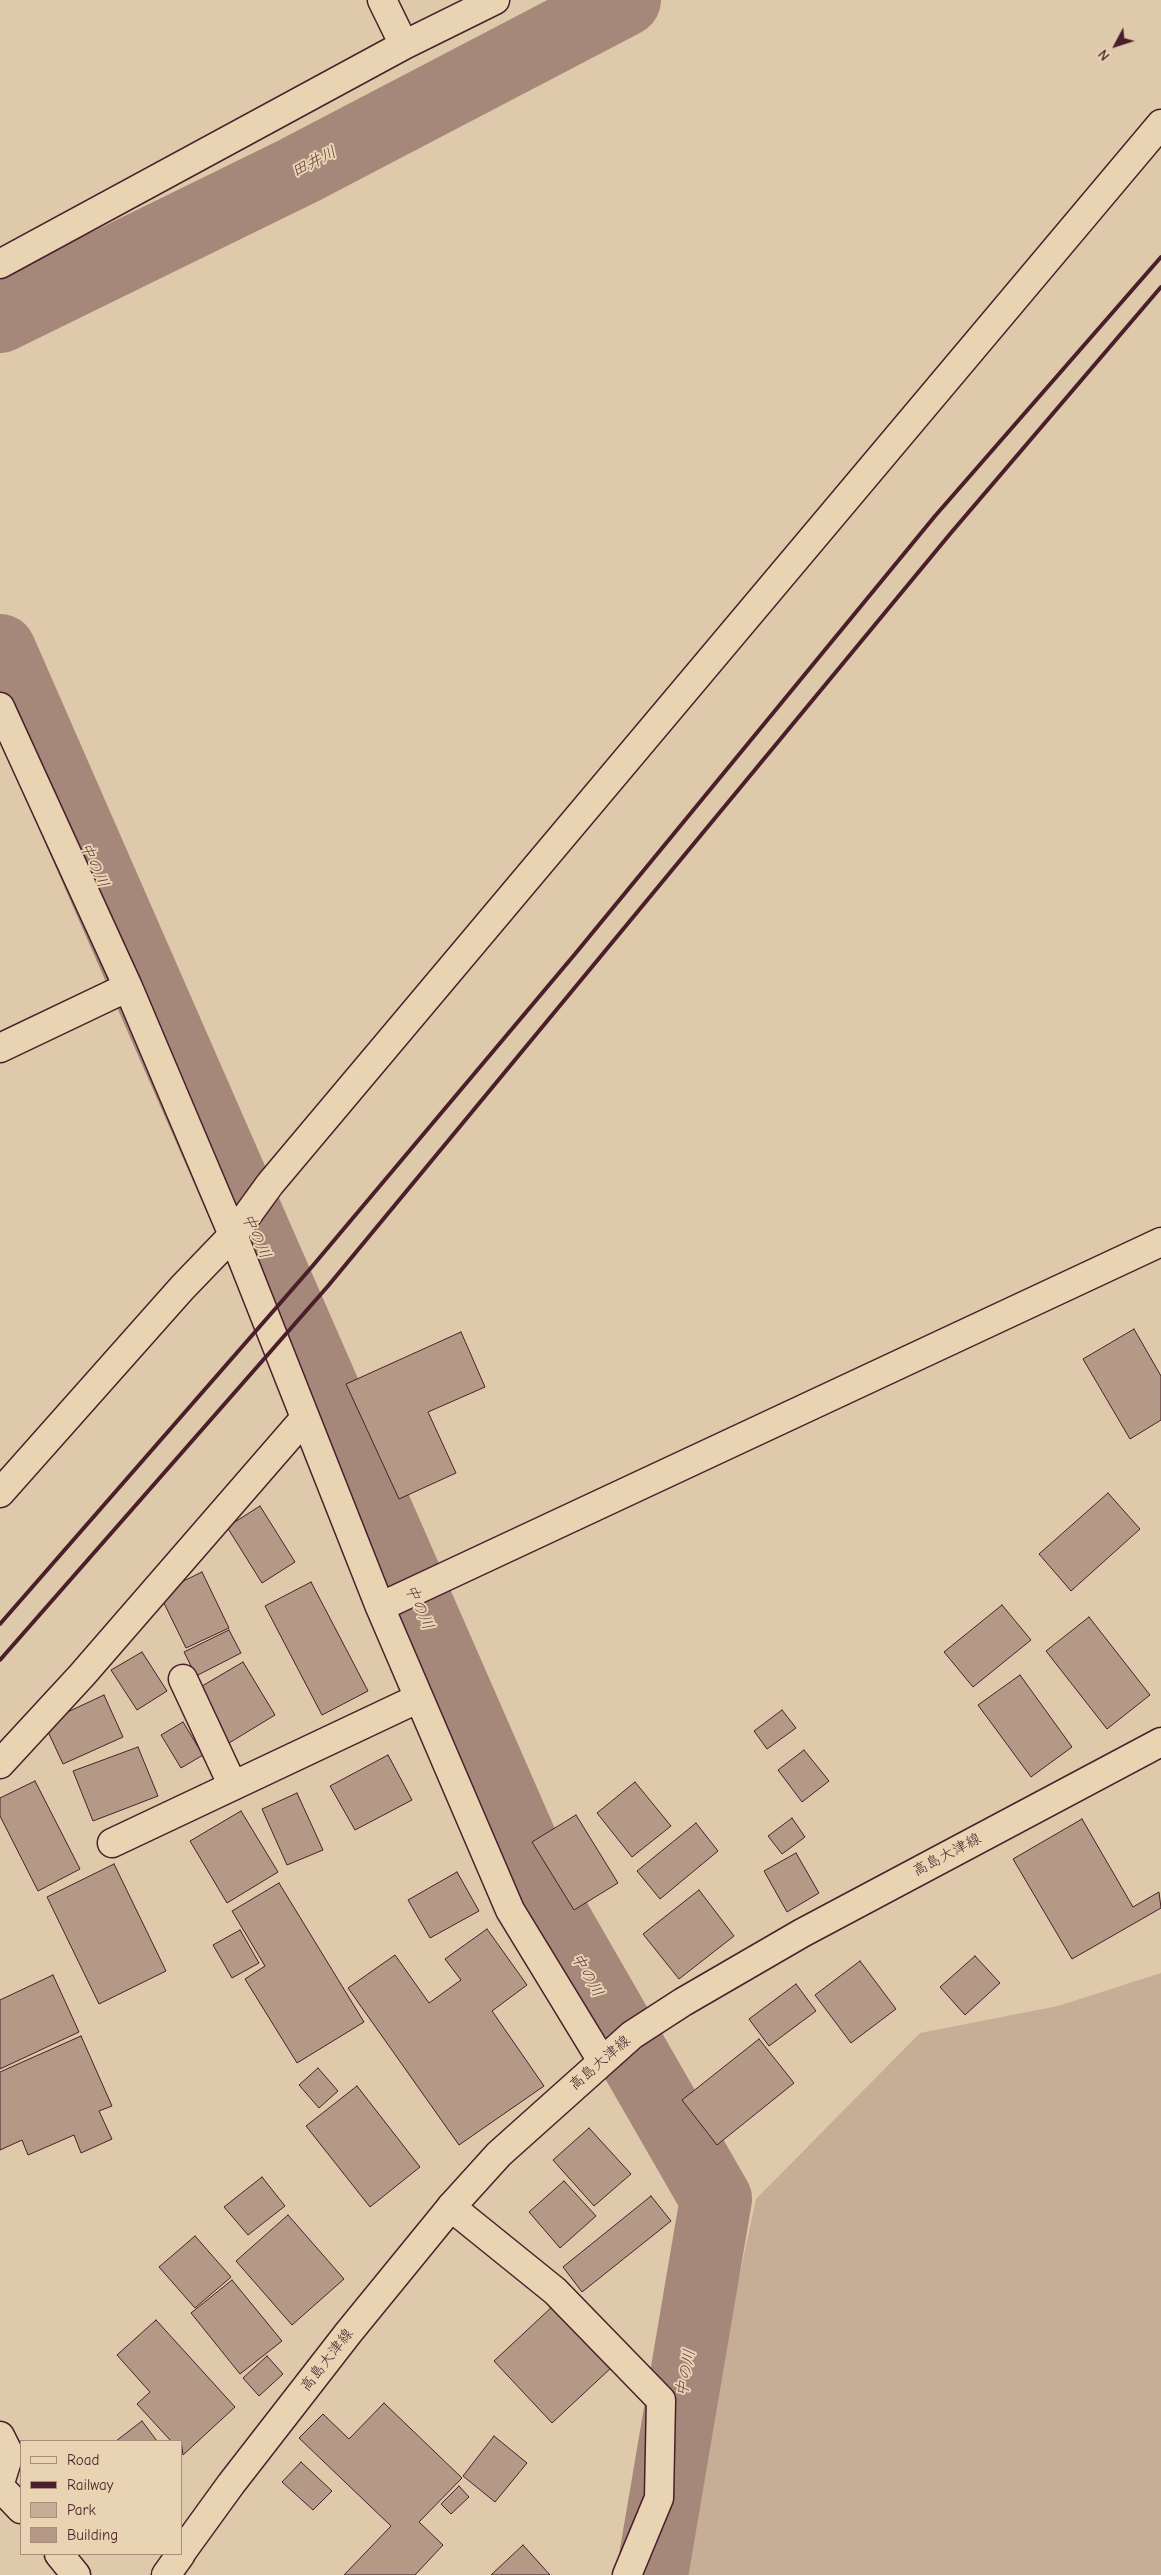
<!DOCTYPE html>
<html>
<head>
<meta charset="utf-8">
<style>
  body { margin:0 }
  #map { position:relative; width:1161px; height:2575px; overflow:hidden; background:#dec9aa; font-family:"Comic Neue",sans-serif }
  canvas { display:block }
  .legend { position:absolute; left:20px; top:2440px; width:162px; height:115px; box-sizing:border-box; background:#e8d4b2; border:1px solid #a98c7c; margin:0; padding:6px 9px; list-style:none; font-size:15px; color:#4a1f2b }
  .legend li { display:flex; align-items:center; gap:10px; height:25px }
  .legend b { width:25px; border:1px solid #a98c7c }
  .north { position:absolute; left:1091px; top:20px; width:50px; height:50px; -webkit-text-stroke:4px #e8d4b2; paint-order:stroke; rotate:230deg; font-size:14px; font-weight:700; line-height:20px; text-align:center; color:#4a1f2b }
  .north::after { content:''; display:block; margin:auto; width:18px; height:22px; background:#4a1f2b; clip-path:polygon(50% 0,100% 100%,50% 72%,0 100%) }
</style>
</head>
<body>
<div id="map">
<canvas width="1161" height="2575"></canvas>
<ul class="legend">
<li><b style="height:6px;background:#e8d4b2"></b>Road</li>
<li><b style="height:6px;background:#4a1f2b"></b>Railway</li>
<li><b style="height:14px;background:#c6ad95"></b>Park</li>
<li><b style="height:14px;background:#b49a86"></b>Building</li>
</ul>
<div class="north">N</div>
</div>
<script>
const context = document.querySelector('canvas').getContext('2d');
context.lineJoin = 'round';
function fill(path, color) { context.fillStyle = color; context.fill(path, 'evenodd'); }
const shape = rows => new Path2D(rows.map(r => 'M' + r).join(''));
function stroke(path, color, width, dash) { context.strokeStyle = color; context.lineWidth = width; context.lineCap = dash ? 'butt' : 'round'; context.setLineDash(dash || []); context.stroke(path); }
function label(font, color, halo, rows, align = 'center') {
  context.font = font + ' "Comic Neue","Klee One",sans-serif'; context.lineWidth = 4; context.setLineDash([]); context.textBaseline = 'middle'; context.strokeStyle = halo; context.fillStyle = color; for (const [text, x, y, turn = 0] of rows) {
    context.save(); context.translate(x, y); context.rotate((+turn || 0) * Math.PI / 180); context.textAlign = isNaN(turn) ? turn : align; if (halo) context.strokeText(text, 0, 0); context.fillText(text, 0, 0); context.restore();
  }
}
const green = shape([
  [1161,1973,1161,2575,675,2575,756,2199,920,2033,1058,2006]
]);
const river = shape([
  [0,317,298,171,625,0],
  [0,650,556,1921,716,2199,652,2575]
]);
const building = shape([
  [1134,1329,1161,1376,1161,1420,1130,1439,1083,1359,1134,1329],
  [461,1332,485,1387,428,1412,456,1473,399,1499,346,1384,461,1332],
  [1108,1493,1140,1529,1071,1591,1039,1554,1108,1493],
  [260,1506,295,1562,262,1583,227,1527,260,1506],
  [202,1572,229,1628,186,1648,159,1593,202,1572],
  [311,1582,368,1691,322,1715,265,1606,311,1582],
  [1002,1605,1031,1640,973,1687,944,1652,1002,1605],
  [1089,1617,1150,1695,1107,1729,1046,1651,1089,1617],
  [229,1630,241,1653,196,1676,184,1652,229,1630],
  [142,1652,167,1691,137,1710,111,1670,142,1652],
  [243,1662,275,1715,229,1743,197,1689,243,1662],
  [1020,1675,1072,1747,1031,1777,978,1705,1020,1675],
  [104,1695,123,1737,63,1764,44,1723,104,1695],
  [782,1710,796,1728,767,1749,754,1731,782,1710],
  [183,1722,203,1755,181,1768,161,1735,183,1722],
  [138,1747,158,1796,93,1821,73,1771,138,1747],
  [804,1750,829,1781,802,1802,778,1770,804,1750],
  [388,1755,412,1800,355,1830,330,1786,388,1755],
  [35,1781,80,1869,38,1891,0,1816,0,1798,35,1781],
  [635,1782,671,1826,632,1857,597,1813,635,1782],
  [297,1793,323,1850,287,1865,262,1809,297,1793],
  [241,1811,278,1872,227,1903,190,1841,241,1811],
  [576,1815,618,1883,574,1910,532,1842,576,1815],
  [792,1818,805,1837,782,1854,768,1836,792,1818],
  [1082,1819,1133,1907,1159,1892,1161,1908,1072,1959,1013,1859,1082,1819],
  [696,1823,718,1851,660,1899,637,1871,696,1823],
  [796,1853,819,1893,787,1912,764,1871,796,1853],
  [114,1864,166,1971,99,2004,47,1897,114,1864],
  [457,1872,479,1911,430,1938,408,1900,457,1872],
  [279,1883,364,2022,297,2063,245,1979,265,1966,232,1911,279,1883],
  [699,1890,734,1936,679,1979,643,1934,699,1890],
  [487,1929,527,1985,492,2011,544,2086,459,2145,348,1988,395,1955,429,2003,461,1980,445,1959,487,1929],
  [240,1930,259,1963,232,1978,213,1945,240,1930],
  [975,1956,1000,1983,965,2015,940,1987,975,1956],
  [860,1961,896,2009,851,2043,815,1995,860,1961],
  [53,1975,79,2032,0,2069,0,2000,53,1975],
  [796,1984,816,2011,769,2046,749,2019,796,1984],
  [81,2036,112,2106,99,2111,112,2139,81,2153,74,2135,28,2155,22,2140,0,2150,0,2072,81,2036],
  [759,2039,794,2083,717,2145,682,2100,759,2039],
  [318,2068,338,2091,319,2108,299,2085,318,2068],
  [357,2086,420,2167,370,2207,306,2126,357,2086],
  [589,2128,631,2174,594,2206,553,2160,589,2128],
  [262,2177,285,2206,248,2235,224,2207,262,2177],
  [564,2181,596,2216,560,2248,529,2212,564,2181],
  [651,2196,671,2221,582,2292,563,2267,651,2196],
  [288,2215,344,2279,292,2325,236,2261,288,2215],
  [195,2236,231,2277,195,2308,159,2267,195,2236],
  [232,2280,282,2341,240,2374,191,2313,232,2280],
  [554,2305,612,2367,552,2423,494,2361,554,2305],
  [156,2320,235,2407,183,2455,181,2441,171,2441,137,2404,150,2392,117,2355,156,2320],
  [267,2356,283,2374,259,2396,243,2378,267,2356],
  [384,2403,462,2478,419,2522,443,2545,415,2575,344,2575,391,2526,299,2438,323,2414,349,2439,384,2403],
  [142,2421,157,2441,116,2441,142,2421],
  [494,2436,527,2463,495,2502,463,2476,494,2436],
  [301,2462,332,2491,313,2510,282,2482,301,2462],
  [459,2486,469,2497,451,2514,441,2504,459,2486],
  [523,2545,550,2575,491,2575,523,2545]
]);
const minor = shape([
  [382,0,404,45],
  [0,264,404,45,495,0],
  [0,707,128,987,233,1235,380,1607,510,1910,602,2061],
  [0,1048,128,987],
  [0,1493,182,1288,233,1235,270,1184,1161,124],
  [380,1607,1161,1242],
  [183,1679,233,1786],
  [0,1764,82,1675,305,1418],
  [112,1843,419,1698],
  [451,2207,555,2291,661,2400,659,2498,627,2575],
  [0,2436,9,2454,0,2483],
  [0,2487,21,2509],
  [59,2554,76,2575]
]);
const major = shape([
  [181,2553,231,2484,349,2332,451,2207,499,2154,632,2035,683,2002,802,1933,1161,1742],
  [166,2575,181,2554]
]);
const rail = shape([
  [0,1624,310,1269,575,954,935,516,1161,257],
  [0,1660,328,1286,950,534,1161,287]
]);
const streetNames = [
  ["高島大津線",947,1855,-28],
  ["高島大津線",600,2063,-41],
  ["高島大津線",327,2360,-52]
];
const waterNames = [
  ["田井川",314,162,-27],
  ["中の川",94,865,66],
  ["中の川",256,1236,66],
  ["中の川",419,1607,66],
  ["中の川",587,1975,60],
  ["中の川",686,2373,-80]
];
fill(green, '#c6ad95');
stroke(river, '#a6887a', 72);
fill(building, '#b49a86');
stroke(building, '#4a1f2b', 1);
stroke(minor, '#4a1f2b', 31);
stroke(major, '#4a1f2b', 31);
stroke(minor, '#e8d4b2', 28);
stroke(major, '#e8d4b2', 28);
stroke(rail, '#4a1f2b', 4);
label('15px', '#4a1f2b', '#e8d4b2', streetNames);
label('italic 16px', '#61393f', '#e8d4b2', waterNames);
</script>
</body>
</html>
